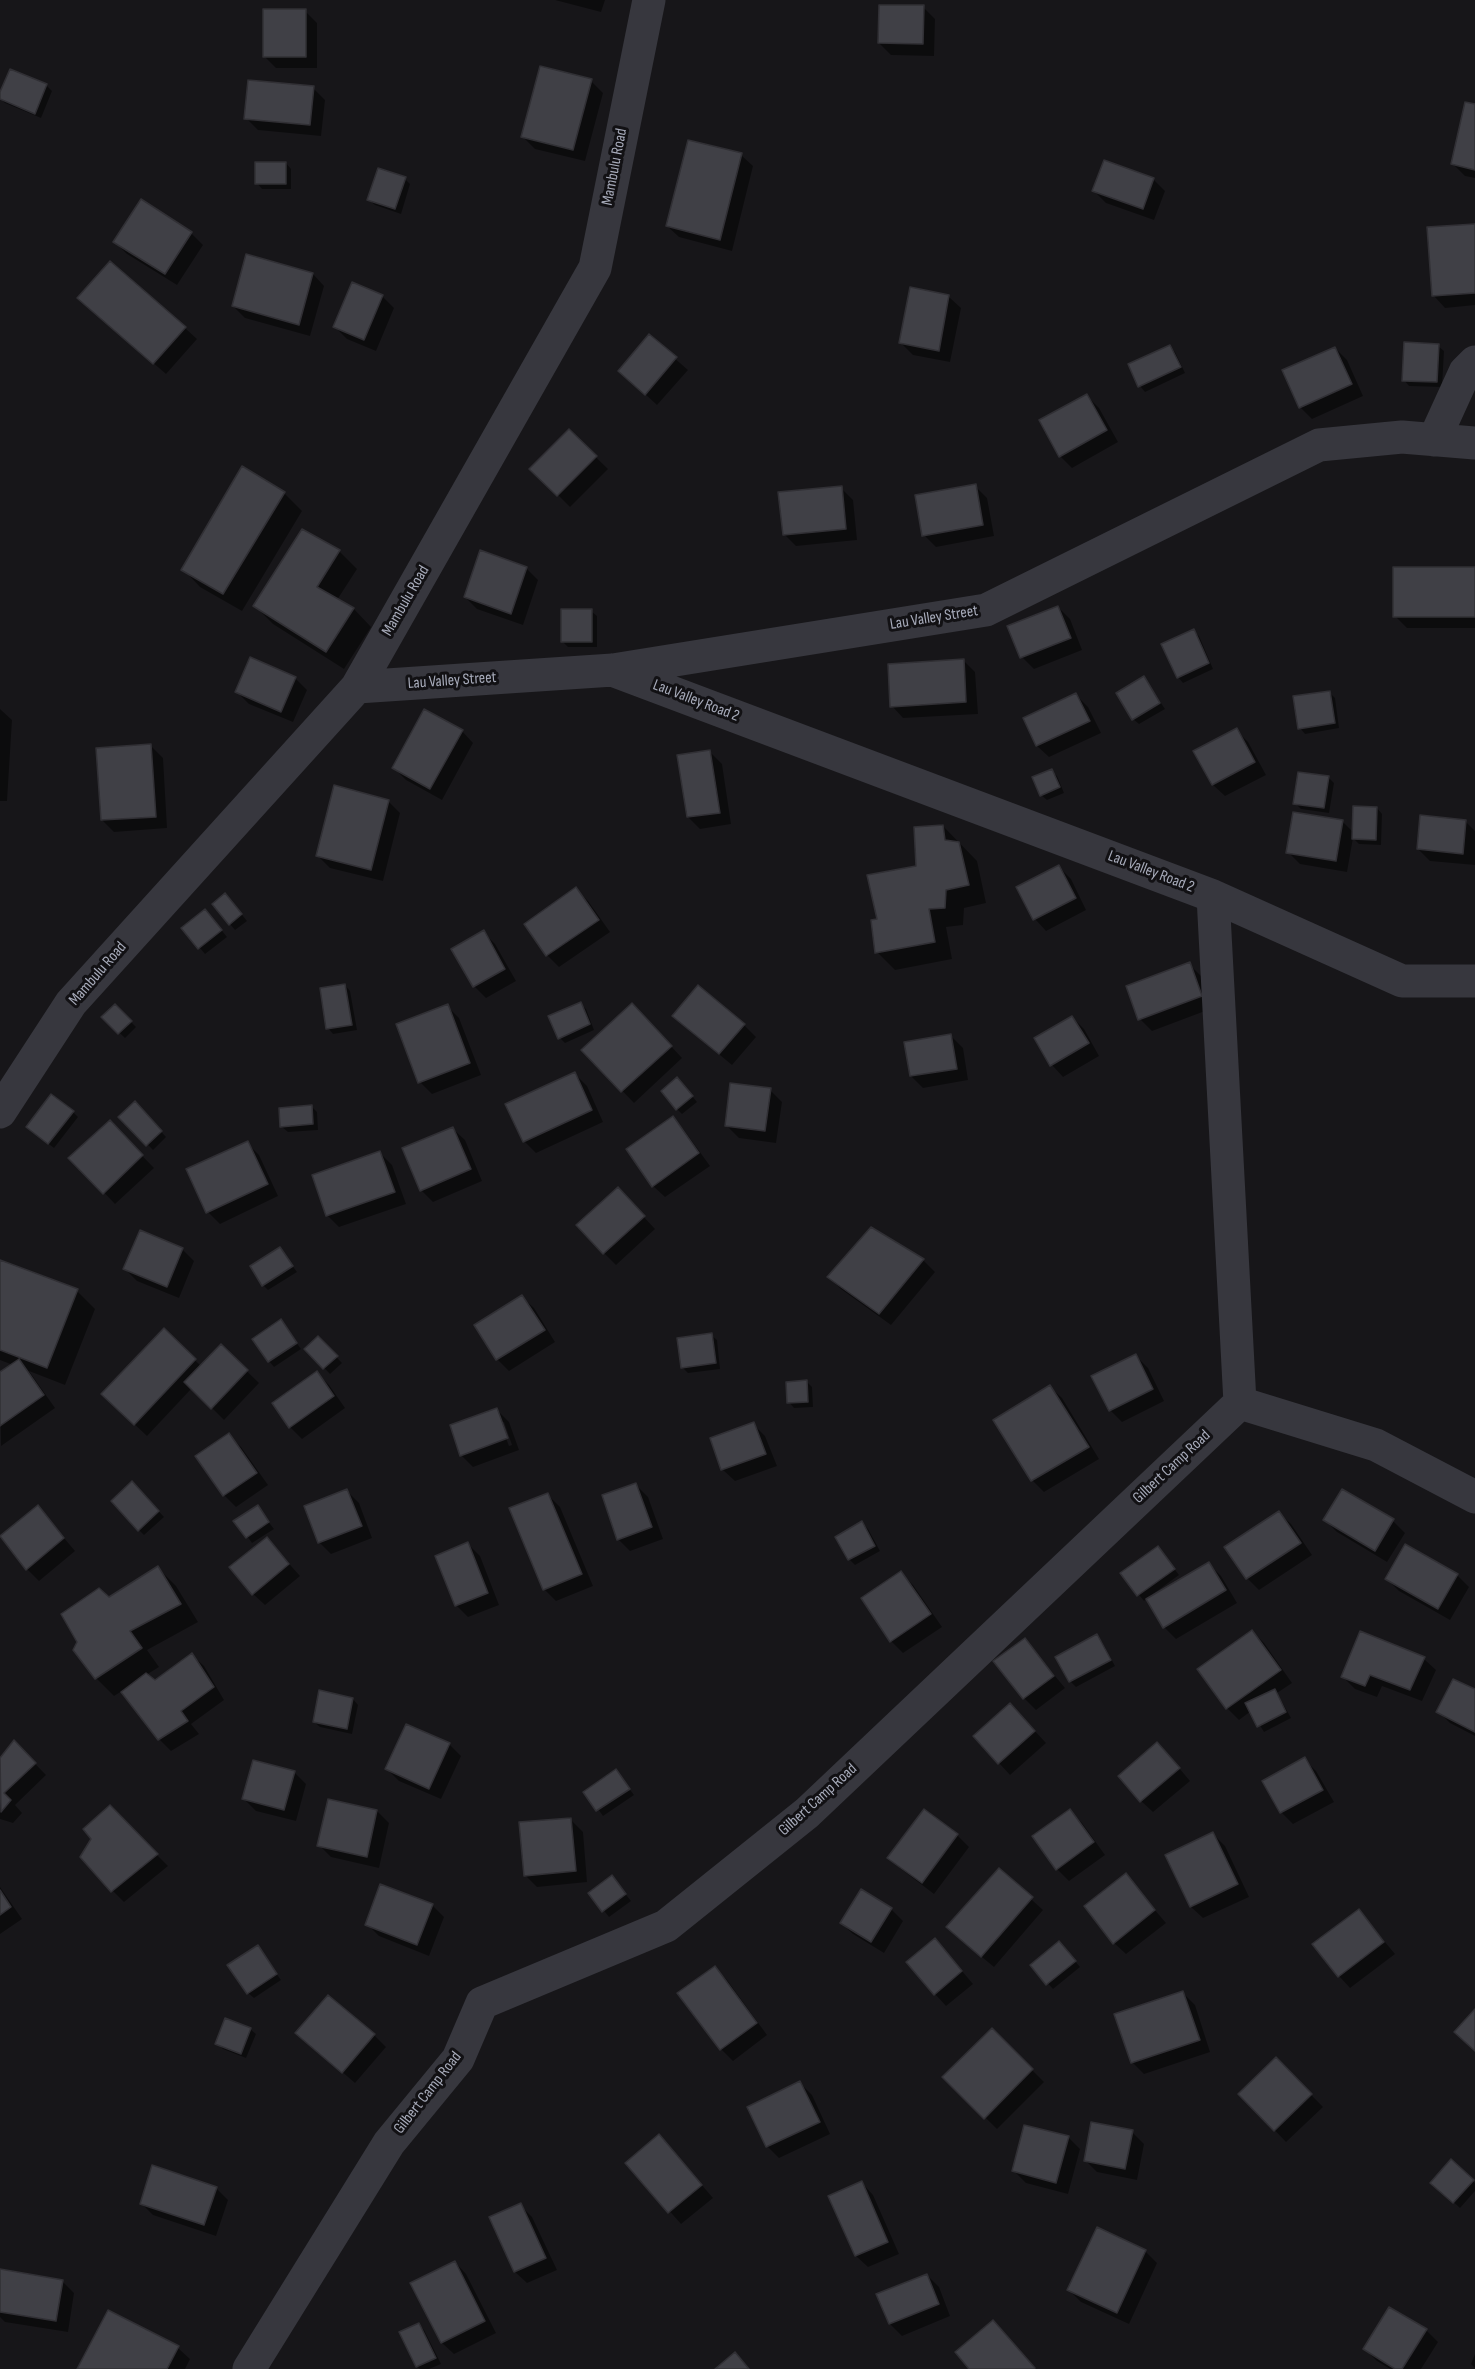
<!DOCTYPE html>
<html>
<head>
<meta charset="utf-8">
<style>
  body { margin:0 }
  canvas { display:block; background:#171619 }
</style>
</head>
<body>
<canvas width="1475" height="2369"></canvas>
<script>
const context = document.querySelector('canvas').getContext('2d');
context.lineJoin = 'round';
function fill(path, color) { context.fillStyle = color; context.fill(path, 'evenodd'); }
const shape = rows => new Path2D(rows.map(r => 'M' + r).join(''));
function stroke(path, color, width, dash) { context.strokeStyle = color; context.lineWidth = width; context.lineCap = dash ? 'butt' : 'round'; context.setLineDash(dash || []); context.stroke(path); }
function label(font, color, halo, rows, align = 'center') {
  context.font = font + ' "Sofia Sans Condensed",sans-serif'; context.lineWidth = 6; context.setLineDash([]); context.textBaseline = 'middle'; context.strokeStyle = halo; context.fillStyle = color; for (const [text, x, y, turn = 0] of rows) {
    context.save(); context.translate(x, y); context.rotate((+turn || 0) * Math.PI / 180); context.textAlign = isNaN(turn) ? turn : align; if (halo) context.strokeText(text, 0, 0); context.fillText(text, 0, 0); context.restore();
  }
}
const shadow = shape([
  [555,0,605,0,601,12],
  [923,7,935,19,934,56,891,55,879,43],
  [305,11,317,23,317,68,276,68,264,56],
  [11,71,46,85,52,91,41,118,5,103,0,98],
  [591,81,603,93,585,161,535,149,523,137],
  [313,88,325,100,321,136,258,130,246,118],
  [1475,106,1475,178,1465,176,1453,164],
  [741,155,753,166,732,251,679,237,667,226],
  [286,163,291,169,291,189,262,189,257,183],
  [405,179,410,184,401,214,375,205,369,200],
  [1153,179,1165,191,1154,220,1106,203,1094,191],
  [1475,225,1475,305,1445,308,1434,296],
  [191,233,203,245,177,285,127,254,115,242],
  [313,274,324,286,310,336,245,318,233,306],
  [382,296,394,308,376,351,347,339,335,327],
  [949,297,961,308,950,362,913,355,901,343],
  [91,309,185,328,197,339,166,374],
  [649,336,688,370,657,405,620,371],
  [1438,346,1444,351,1442,387,1409,386,1404,380],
  [1170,347,1175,352,1185,373,1145,392,1140,386],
  [1335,348,1347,360,1363,396,1312,419,1300,407],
  [1087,396,1099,408,1118,442,1072,468,1060,456],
  [569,431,608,469,570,507,532,469],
  [975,486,987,498,994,536,936,547,924,535],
  [841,488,853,500,857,540,796,546,784,534],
  [284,493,302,511,242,611,200,587,183,569],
  [339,551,357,569,337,600,354,609,371,627,344,669,273,624,255,606],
  [526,568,538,580,523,625,477,609,465,597],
  [1475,569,1475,628,1407,628,1395,616],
  [1058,607,1070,619,1082,650,1034,669,1022,657],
  [591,611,597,616,597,647,568,647,562,641],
  [1193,631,1199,636,1213,669,1183,683,1178,677],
  [963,660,975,672,978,714,903,718,892,706],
  [295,678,307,690,293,722,249,704,237,692],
  [1144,678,1165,709,1139,724,1133,719],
  [1329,692,1335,698,1339,728,1305,734,1300,728],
  [1076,695,1088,707,1101,733,1049,757,1037,746,1025,719],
  [0,709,12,720,7,801,0,801],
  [1236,730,1248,742,1266,775,1225,796,1213,785,1195,752],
  [462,731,473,743,442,800,406,780,394,768],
  [151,746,163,758,167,828,114,832,102,820],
  [710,752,722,764,731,824,700,829,688,817],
  [1051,771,1057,776,1064,793,1047,800,1041,795],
  [1328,777,1334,783,1329,813,1301,809,1295,803],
  [388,801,400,813,383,881,330,868,318,856],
  [1377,808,1382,814,1381,845,1359,844,1353,838,1347,872,1300,864,1288,852,1342,821,1353,832],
  [1465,821,1475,831,1475,865,1430,861,1418,849],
  [943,826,977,861,986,903,964,908,963,925,946,927,952,959,895,970,877,952,878,920,917,867],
  [1059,867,1071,879,1086,910,1046,931,1035,919],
  [576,889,588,901,610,932,559,967,547,955,526,924],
  [231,901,247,921,235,930,230,924],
  [211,917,227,937,205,954,183,928],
  [483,932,495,944,516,981,486,998,474,986],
  [1189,964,1201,976,1213,1008,1152,1031,1140,1019],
  [345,985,350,991,357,1030,333,1034,328,1028],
  [580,1004,586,1009,594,1030,565,1043,560,1038],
  [115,1006,136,1027,125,1038,103,1017],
  [447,1006,459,1018,481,1075,432,1094,420,1082],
  [643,1016,682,1058,634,1103,583,1050],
  [1072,1017,1084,1029,1099,1056,1063,1077,1052,1065],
  [744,1025,756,1037,732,1065,686,1027],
  [951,1036,963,1048,968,1080,923,1088,911,1076],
  [575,1074,587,1086,603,1122,536,1153,524,1141],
  [683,1085,697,1102,682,1114,677,1109],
  [770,1090,782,1102,776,1143,739,1138,727,1126],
  [135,1103,166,1137,153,1150,121,1117],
  [311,1106,317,1112,318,1130,288,1132,282,1127],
  [73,1112,78,1117,54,1148,33,1132],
  [673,1118,684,1130,710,1166,665,1197,653,1186],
  [453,1129,465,1140,482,1181,433,1202,421,1190],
  [121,1134,154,1168,115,1204,71,1158],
  [247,1143,259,1155,278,1196,220,1224,208,1212],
  [380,1153,392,1165,406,1204,339,1227,327,1215],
  [629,1201,655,1229,616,1265,604,1253],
  [182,1249,194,1261,179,1298,137,1281,125,1269],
  [280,1249,297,1272,268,1290,263,1285],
  [923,1260,935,1272,891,1325,841,1289,829,1277],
  [0,1261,77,1291,95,1309,65,1385,29,1371,55,1408,1,1446,0,1374,13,1365,0,1360],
  [522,1297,534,1308,555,1342,509,1371,497,1359],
  [281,1321,301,1349,274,1367,269,1361],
  [164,1331,201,1366,221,1346,259,1383,224,1420,192,1388,147,1436,115,1406],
  [711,1335,717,1340,720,1369,688,1373,682,1367],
  [318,1338,342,1363,330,1374,306,1349],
  [1136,1356,1148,1368,1164,1401,1122,1422,1110,1410],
  [317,1373,329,1385,345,1408,302,1439,290,1427],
  [806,1381,812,1387,813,1407,794,1408,789,1402],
  [1050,1387,1062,1398,1099,1459,1044,1492,1032,1480],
  [497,1410,509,1422,519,1450,473,1467,461,1455],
  [500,1422,504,1422,512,1445,509,1446],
  [753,1424,765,1436,777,1466,735,1481,723,1470,712,1439],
  [229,1435,241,1447,268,1485,236,1507,224,1495],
  [636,1485,648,1497,663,1539,630,1551,618,1539],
  [138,1489,164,1517,144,1535,139,1530],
  [347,1491,359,1503,372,1538,331,1554,319,1542],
  [548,1495,560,1507,593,1586,556,1601,544,1589],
  [38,1507,75,1551,39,1581,27,1569],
  [257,1507,274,1529,252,1543,236,1521],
  [1279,1513,1291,1524,1312,1555,1259,1590,1247,1578],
  [1325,1520,1393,1521,1405,1533,1387,1562,1337,1532],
  [862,1523,868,1529,880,1551,855,1565,849,1559],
  [267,1539,300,1576,265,1605,253,1594],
  [468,1544,480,1556,499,1605,468,1617,456,1605],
  [1163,1554,1179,1575,1153,1594,1155,1596,1209,1564,1221,1576,1237,1603,1176,1639,1164,1627,1147,1598,1144,1601,1122,1574],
  [158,1568,176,1586,198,1622,147,1650,159,1667,146,1675,155,1682,192,1655,204,1666,224,1700,191,1724,199,1734,171,1751,159,1739,122,1691,114,1696,96,1678,109,1599],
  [901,1573,913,1585,942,1627,903,1653,891,1641],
  [1457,1575,1469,1587,1450,1620,1399,1591,1387,1579],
  [1252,1631,1264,1643,1292,1683,1277,1693,1291,1718,1264,1732,1251,1711,1239,1720,1227,1708],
  [1096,1636,1102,1642,1115,1666,1076,1687,1070,1681],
  [1025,1640,1065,1688,1036,1710,1024,1698],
  [1424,1659,1436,1670,1422,1701,1382,1686,1377,1697,1355,1689,1343,1677],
  [1475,1691,1475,1736,1450,1723,1438,1711],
  [353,1699,358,1705,352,1734,320,1727,314,1722],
  [1022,1717,1046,1743,1010,1775,999,1763],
  [14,1742,46,1775,15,1805,22,1813,13,1823,0,1819,0,1761],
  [449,1744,461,1756,441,1799,399,1781,387,1769],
  [1169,1756,1190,1781,1153,1812,1141,1801],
  [1304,1759,1316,1771,1334,1802,1293,1824,1281,1812],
  [616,1771,634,1795,603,1816,586,1792],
  [294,1772,306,1784,296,1821,256,1811,244,1799],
  [109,1807,168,1866,124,1902,112,1890],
  [377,1811,389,1823,379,1868,331,1857,319,1845],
  [1070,1811,1082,1823,1105,1855,1069,1881,1057,1869,1034,1836],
  [571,1820,583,1832,587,1882,537,1887,525,1875],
  [1213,1834,1225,1846,1249,1897,1203,1918,1191,1907],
  [957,1835,969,1847,934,1894,901,1869,889,1858],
  [999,1870,1043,1910,994,1967,960,1939],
  [1125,1875,1166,1923,1126,1954,1114,1943],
  [612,1877,631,1901,609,1917,590,1893],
  [0,1887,22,1919,0,1934],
  [861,1891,891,1909,903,1921,884,1953,853,1934,841,1923],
  [432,1905,444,1917,429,1956,379,1936,367,1924],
  [1359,1911,1395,1954,1350,1988,1339,1976],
  [257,1947,281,1980,254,1998,248,1993],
  [1065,1949,1080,1967,1053,1989,1032,1966],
  [946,1952,973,1984,946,2006,935,1994],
  [715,1968,727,1980,767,2035,733,2061,721,2049],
  [1183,1993,1195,2005,1210,2052,1144,2074,1132,2062],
  [250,2029,256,2034,246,2058,223,2049,217,2043],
  [992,2030,1044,2082,997,2129,944,2077],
  [297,2033,374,2035,386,2047,355,2083],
  [1276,2059,1323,2107,1286,2142,1240,2094],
  [800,2083,812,2095,830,2134,779,2158,767,2146],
  [1132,2132,1144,2144,1137,2180,1097,2172,1085,2160],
  [1068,2137,1080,2149,1068,2194,1026,2183,1014,2171],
  [670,2148,713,2198,681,2224,627,2163],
  [1452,2162,1475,2183,1475,2191,1460,2208,1438,2188],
  [862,2183,873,2195,899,2254,868,2267,856,2256,830,2197],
  [216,2188,228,2200,216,2236,153,2215,141,2203],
  [520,2205,532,2217,557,2270,527,2283,515,2272,491,2218],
  [1145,2251,1157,2263,1129,2324,1081,2302,1069,2290],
  [455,2262,466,2274,496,2333,454,2354,442,2343,412,2284],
  [0,2270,62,2281,74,2293,68,2332,5,2322,0,2317],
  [927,2275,939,2287,950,2316,902,2336,890,2324,878,2295],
  [419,2325,424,2330,441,2364,429,2369,420,2369,417,2366],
  [1426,2330,1438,2342,1421,2369,1390,2369,1377,2361,1365,2349],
  [178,2348,190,2359,185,2369,79,2369],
  [1475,2354,1475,2368,1471,2364]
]);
const building = shape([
  [879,5,924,5,923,44,878,43,879,5],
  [263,9,306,9,306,57,263,57,263,9],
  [540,66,592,79,573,150,521,137,540,66],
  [10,69,47,84,35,114,0,99,0,92,10,69],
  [248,80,314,86,310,125,244,119,248,80],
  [1465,102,1475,104,1475,170,1451,164,1465,102],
  [688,140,742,153,720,240,666,226,688,140],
  [1104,160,1154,178,1143,209,1092,191,1104,160],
  [255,162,286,162,286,184,255,184,255,162],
  [378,168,406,177,395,209,367,200,378,168],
  [141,199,192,232,165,274,113,242,141,199],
  [1475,224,1475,293,1432,296,1427,227,1475,224],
  [246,254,313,273,299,325,232,306,246,254],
  [110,261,186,327,153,364,77,298,110,261],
  [352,282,383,295,364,340,333,327,352,282],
  [910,287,949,295,939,351,899,343,910,287],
  [649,334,677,357,645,395,618,371,649,334],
  [1404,342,1439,344,1437,382,1402,381,1404,342],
  [1170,345,1181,367,1138,387,1128,364,1170,345],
  [1335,347,1352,384,1299,408,1282,370,1335,347],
  [1087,394,1107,430,1059,457,1039,420,1087,394],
  [569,429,597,456,557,496,529,469,569,429],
  [242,466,285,492,223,594,181,570,242,466],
  [976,484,983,525,922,536,915,495,976,484],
  [842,486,846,529,783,535,778,492,842,486],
  [302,529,340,550,317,587,354,608,326,652,253,606,302,529],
  [480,550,527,567,511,614,464,597,480,550],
  [1393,567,1475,567,1475,617,1393,617,1393,567],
  [1058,606,1071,638,1020,658,1007,626,1058,606],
  [561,609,592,609,592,642,561,642,561,609],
  [1194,629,1209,663,1177,678,1161,644,1194,629],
  [250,657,296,677,281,712,235,692,250,657],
  [964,659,966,702,890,707,888,664,964,659],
  [1144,676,1160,703,1132,720,1116,693,1144,676],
  [1330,691,1335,723,1298,729,1293,696,1330,691],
  [1076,693,1090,721,1036,746,1023,718,1076,693],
  [424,709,463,730,430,789,392,768,424,709],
  [1237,728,1255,762,1212,785,1193,751,1237,728],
  [151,744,156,817,101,820,96,748,151,744],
  [710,750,720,813,687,817,677,755,710,750],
  [1052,769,1060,787,1040,796,1032,777,1052,769],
  [1298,772,1329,776,1324,808,1293,804,1298,772],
  [334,785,389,800,371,870,316,856,334,785],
  [1353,806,1377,807,1376,840,1352,839,1353,806],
  [1293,812,1343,820,1336,861,1286,853,1293,812],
  [1420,815,1466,820,1463,854,1417,849,1420,815],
  [943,825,945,840,959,842,969,885,946,890,945,908,929,909,935,942,875,953,871,920,877,919,867,875,916,866,914,827,943,825],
  [1059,865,1076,898,1033,920,1016,887,1059,865],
  [576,887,599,920,546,956,524,924,576,887],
  [225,893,242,914,229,925,212,904,225,893],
  [205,909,222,930,198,949,181,928,205,909],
  [484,930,505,969,473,987,451,949,484,930],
  [1190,962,1202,996,1138,1020,1126,986,1190,962],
  [345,984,352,1025,326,1029,320,988,345,984],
  [698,985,745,1024,719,1054,672,1016,698,985],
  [581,1002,590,1024,558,1039,548,1016,581,1002],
  [632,1003,672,1046,621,1092,581,1050,632,1003],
  [115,1004,132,1021,118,1034,101,1017,115,1004],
  [448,1004,470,1063,418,1083,396,1024,448,1004],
  [1072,1016,1089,1043,1050,1066,1034,1038,1072,1016],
  [951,1034,957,1069,910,1076,904,1042,951,1034],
  [575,1072,592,1110,523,1142,505,1104,575,1072],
  [677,1077,693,1096,676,1110,661,1091,677,1077],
  [730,1083,771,1088,765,1131,725,1126,730,1083],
  [51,1094,74,1111,48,1144,26,1127,51,1094],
  [135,1101,162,1131,146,1146,118,1117,135,1101],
  [312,1105,313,1124,280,1127,279,1108,312,1105],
  [673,1116,699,1153,652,1187,626,1149,673,1116],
  [110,1120,143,1155,103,1194,68,1158,110,1120],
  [453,1127,471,1169,420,1191,402,1148,453,1127],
  [248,1141,268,1184,206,1213,186,1169,248,1141],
  [380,1151,395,1192,326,1216,312,1175,380,1151],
  [618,1187,645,1216,603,1254,576,1225,618,1187],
  [871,1227,924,1259,879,1314,827,1277,871,1227],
  [140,1230,183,1248,167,1287,123,1269,140,1230],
  [280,1247,293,1266,262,1286,250,1266,280,1247],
  [0,1260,78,1289,47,1368,0,1350,0,1260],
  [522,1295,545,1330,496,1360,474,1325,522,1295],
  [281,1319,297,1343,268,1362,252,1339,281,1319],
  [164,1328,196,1359,134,1425,101,1394,164,1328],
  [712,1333,716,1363,681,1368,677,1338,712,1333],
  [318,1336,338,1356,323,1369,304,1349,318,1336],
  [221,1344,248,1370,211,1409,184,1382,221,1344],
  [1136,1354,1153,1389,1109,1411,1091,1376,1136,1354],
  [19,1359,44,1395,0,1426,0,1372,19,1359],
  [317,1371,334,1396,289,1428,272,1403,317,1371],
  [807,1380,808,1402,787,1403,786,1382,807,1380],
  [1050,1385,1089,1447,1031,1481,993,1420,1050,1385],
  [497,1408,508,1438,460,1456,450,1425,497,1408],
  [754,1422,766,1454,721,1470,710,1438,754,1422],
  [229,1433,257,1473,223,1496,195,1456,229,1433],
  [132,1481,159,1511,138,1531,111,1501,132,1481],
  [636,1483,652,1527,617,1540,602,1495,636,1483],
  [347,1489,362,1526,318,1543,304,1506,347,1489],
  [1342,1489,1394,1519,1375,1551,1323,1520,1342,1489],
  [548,1493,582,1574,543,1590,509,1508,548,1493],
  [38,1505,64,1538,26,1570,0,1536,38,1505],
  [258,1505,269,1522,246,1538,233,1521,258,1505],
  [1279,1511,1301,1543,1246,1579,1224,1547,1279,1511],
  [862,1521,875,1546,848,1560,835,1537,862,1521],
  [267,1537,289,1564,252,1595,229,1567,267,1537],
  [468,1542,488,1593,455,1606,435,1556,468,1542],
  [1405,1544,1458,1574,1438,1609,1385,1579,1405,1544],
  [1158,1546,1175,1569,1137,1596,1120,1573,1158,1546],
  [1209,1562,1226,1590,1163,1628,1146,1599,1209,1562],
  [158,1566,181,1604,130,1631,142,1648,95,1679,73,1650,77,1642,61,1614,99,1588,109,1597,158,1566],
  [901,1571,931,1614,890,1642,861,1598,901,1571],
  [1252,1630,1281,1670,1226,1709,1197,1669,1252,1630],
  [1360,1631,1425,1657,1410,1690,1370,1675,1365,1686,1341,1677,1360,1631],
  [1097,1634,1111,1660,1069,1682,1055,1657,1097,1634],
  [1025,1638,1054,1676,1023,1699,993,1661,1025,1638],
  [192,1653,214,1687,181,1711,188,1721,158,1740,121,1692,146,1673,155,1680,192,1653],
  [1453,1679,1475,1689,1475,1732,1436,1712,1453,1679],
  [1275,1689,1286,1712,1257,1727,1245,1703,1275,1689],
  [319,1690,353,1698,347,1729,313,1722,319,1690],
  [1010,1703,1035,1731,998,1764,973,1736,1010,1703],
  [406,1724,450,1743,429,1789,385,1769,406,1724],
  [14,1740,36,1763,4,1793,11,1800,1,1812,0,1758,14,1740],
  [1157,1742,1180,1768,1140,1802,1118,1776,1157,1742],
  [1305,1757,1323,1790,1280,1813,1262,1781,1305,1757],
  [253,1760,295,1771,284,1810,242,1799,253,1760],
  [616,1769,630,1789,596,1811,583,1792,616,1769],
  [328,1799,377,1810,367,1857,317,1846,328,1799],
  [110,1805,158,1854,111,1892,80,1857,91,1839,83,1829,110,1805],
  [924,1809,958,1834,922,1883,887,1858,924,1809],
  [1070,1809,1094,1842,1056,1870,1032,1836,1070,1809],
  [571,1818,576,1871,524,1876,519,1822,571,1818],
  [1213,1832,1238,1884,1190,1907,1165,1855,1213,1832],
  [999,1868,1033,1897,981,1957,946,1927,999,1868],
  [1126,1873,1155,1910,1113,1944,1084,1906,1126,1873],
  [612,1875,626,1894,602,1912,588,1893,612,1875],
  [380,1884,433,1904,417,1945,365,1925,380,1884],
  [861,1889,892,1908,871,1942,840,1923,861,1889],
  [0,1890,11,1907,0,1915,0,1890],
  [1359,1909,1384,1942,1338,1977,1312,1944,1359,1909],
  [935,1938,962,1971,934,1995,906,1962,935,1938],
  [1059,1941,1076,1961,1046,1985,1030,1965,1059,1941],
  [258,1945,277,1974,247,1994,227,1965,258,1945],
  [715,1966,757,2023,720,2050,677,1993,715,1966],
  [1183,1991,1200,2040,1131,2063,1114,2014,1183,1991],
  [328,1995,375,2034,342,2073,295,2033,328,1995],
  [1475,2009,1475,2051,1454,2032,1475,2009],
  [225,2018,251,2028,241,2054,215,2044,225,2018],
  [992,2028,1033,2069,984,2119,942,2077,992,2028],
  [1276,2057,1312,2094,1274,2131,1238,2094,1276,2057],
  [800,2081,820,2122,766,2147,747,2107,800,2081],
  [1091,2122,1133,2130,1125,2169,1084,2161,1091,2122],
  [1024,2125,1069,2136,1056,2183,1012,2171,1024,2125],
  [659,2134,702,2185,668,2213,625,2163,659,2134],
  [1451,2159,1474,2180,1453,2203,1430,2183,1451,2159],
  [152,2165,217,2187,204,2225,140,2204,152,2165],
  [862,2181,888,2242,855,2256,828,2196,862,2181],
  [521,2203,546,2258,514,2272,489,2217,521,2203],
  [1097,2227,1146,2250,1117,2313,1067,2290,1097,2227],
  [455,2261,485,2321,441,2343,410,2283,455,2261],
  [0,2269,63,2280,56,2321,0,2312,0,2269],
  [927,2274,939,2304,889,2324,876,2294,927,2274],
  [1389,2307,1427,2329,1402,2369,1395,2369,1363,2349,1389,2307],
  [108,2310,179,2346,167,2369,77,2369,108,2310],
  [993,2320,1035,2368,1034,2369,969,2369,955,2352,993,2320],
  [419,2323,436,2358,416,2367,399,2332,419,2323],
  [735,2352,749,2369,715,2369,735,2352]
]);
const minor = shape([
  [1434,440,1465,372,1475,362],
  [615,671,1213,896,1402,981,1475,981],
  [357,687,613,670,986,610,1319,445,1402,437,1475,443],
  [1213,896,1240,1403],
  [0,1112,71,1003,357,687,595,268,649,0],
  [249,2369,389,2143,458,2059,482,2003,666,1926,807,1813,1240,1403,1376,1445,1475,1497]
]);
const streetNames = [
  ["Mambulu Road",615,167,-79],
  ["Mambulu Road",406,601,-60],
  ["Lau Valley Street",934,618,-9],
  ["Lau Valley Street",452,681,-4],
  ["Lau Valley Road 2",696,701,21],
  ["Lau Valley Road 2",1151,872,21],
  ["Mambulu Road",98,974,-49],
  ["Gilbert Camp Road",1172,1467,-43],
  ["Gilbert Camp Road",818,1800,-42],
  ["Gilbert Camp Road",428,2093,-52]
];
fill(shadow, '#0007');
fill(building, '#404046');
stroke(building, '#313035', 1.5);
stroke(minor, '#37373e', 33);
label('16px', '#a7abba', '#121114', streetNames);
</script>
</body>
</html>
